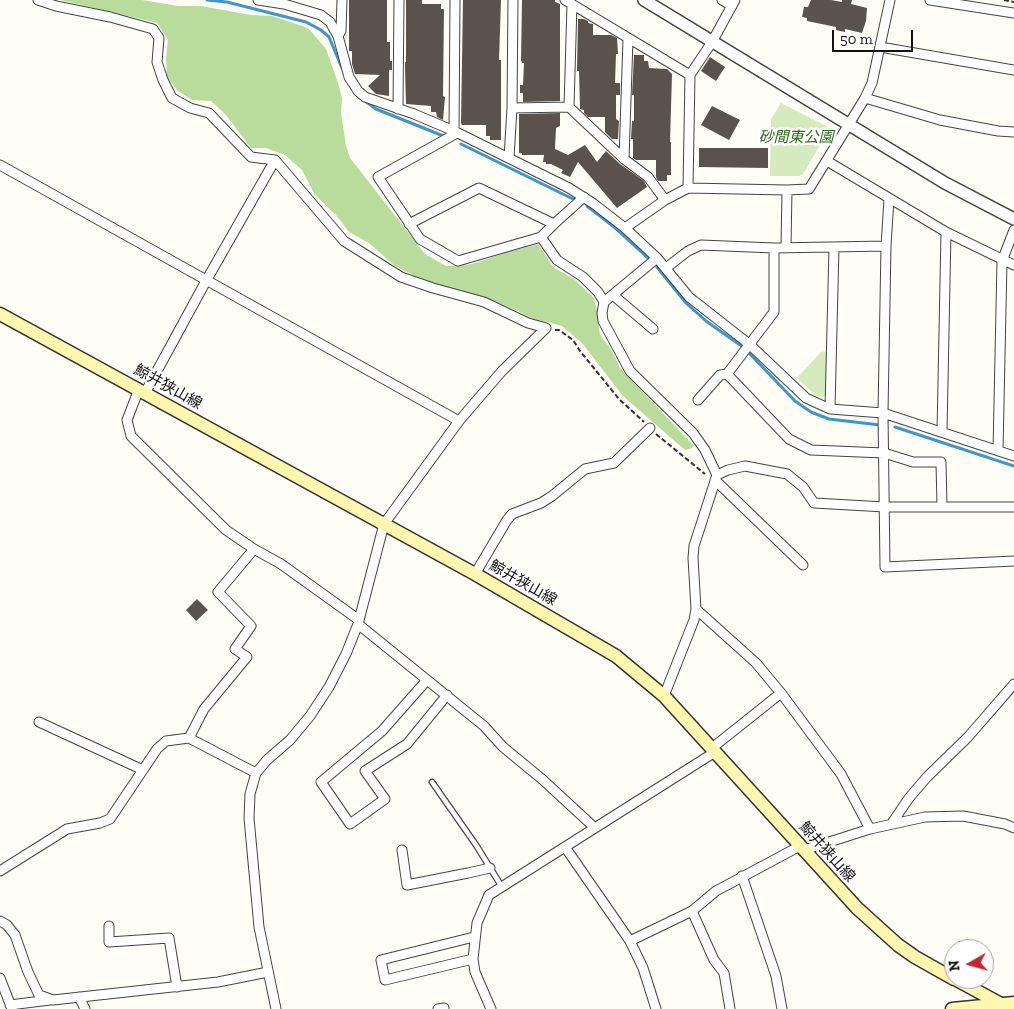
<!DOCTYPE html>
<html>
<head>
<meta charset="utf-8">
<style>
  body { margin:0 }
  #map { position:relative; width:1014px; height:1009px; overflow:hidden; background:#fffdf5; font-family:"Zilla Slab",serif }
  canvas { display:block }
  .north { position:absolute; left:944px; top:939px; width:50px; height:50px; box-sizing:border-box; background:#fff; border:1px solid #a0a0a0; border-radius:50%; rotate:263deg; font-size:14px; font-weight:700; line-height:20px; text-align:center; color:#111 }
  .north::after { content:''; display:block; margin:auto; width:18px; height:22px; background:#c4262e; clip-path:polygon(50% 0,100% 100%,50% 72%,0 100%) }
  .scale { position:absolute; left:832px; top:30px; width:81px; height:22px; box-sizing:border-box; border:2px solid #111; border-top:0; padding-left:6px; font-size:15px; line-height:18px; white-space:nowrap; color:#111; -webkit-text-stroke:4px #fff; paint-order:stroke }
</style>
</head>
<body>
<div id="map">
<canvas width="1014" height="1009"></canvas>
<div class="north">N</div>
<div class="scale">50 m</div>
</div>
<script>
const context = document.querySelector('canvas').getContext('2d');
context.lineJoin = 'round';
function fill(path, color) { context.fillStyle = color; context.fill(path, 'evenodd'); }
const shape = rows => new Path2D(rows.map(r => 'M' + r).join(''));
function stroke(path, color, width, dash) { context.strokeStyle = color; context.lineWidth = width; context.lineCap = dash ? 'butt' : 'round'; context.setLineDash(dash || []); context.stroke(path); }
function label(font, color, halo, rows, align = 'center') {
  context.font = font + ' "Zilla Slab","Noto Sans JP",serif'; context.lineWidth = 5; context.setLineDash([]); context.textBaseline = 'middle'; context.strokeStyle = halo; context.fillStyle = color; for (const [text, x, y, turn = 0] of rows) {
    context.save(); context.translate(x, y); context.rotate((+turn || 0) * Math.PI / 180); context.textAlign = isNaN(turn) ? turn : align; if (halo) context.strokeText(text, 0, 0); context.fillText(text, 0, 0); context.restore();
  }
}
const green = shape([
  [781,103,826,126,829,130,803,174,799,176,770,176,771,119],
  [828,351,827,396,819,397,814,394,797,378,821,352]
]);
const forest = shape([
  [60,0,142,0,178,6,201,6,251,15,272,16,308,28,326,49,338,83,342,98,341,113,346,146,350,158,425,254,446,266,457,266,472,264,505,253,538,244,553,267,574,279,594,298,597,310,600,335,611,349,620,368,694,446,690,449,685,450,623,396,582,343,562,326,548,322,536,321,518,311,497,302,463,294,421,279,395,266,369,243,349,232,336,215,315,195,302,170,285,155,266,148,251,148,226,115,211,101,192,100,178,91,167,77,166,58,168,40,157,23]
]);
const stream = shape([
  [207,0,227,2,306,22,321,30,329,37,342,68],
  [365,101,376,109,446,137],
  [461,144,575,200],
  [587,206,614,227,649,259],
  [657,267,686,303,706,321,743,347],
  [750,354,795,401,811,412,829,419,880,425],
  [895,427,1014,466]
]);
const building = shape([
  [349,0,387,0,387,42,390,42,390,61,392,61,392,70,389,70,389,96,376,94,368,86,380,75,355,74,352,64,352,51,349,51],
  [406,0,422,0,422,4,441,4,441,9,444,9,443,96,445,97,443,120,437,117,436,112,431,112,431,106,406,104,405,70,405,62,406,62],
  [463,0,501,0,499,60,501,60,501,140,490,140,490,136,486,136,486,125,462,125,461,123],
  [522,0,555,0,555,2,560,4,560,101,523,102,523,93,520,93,520,85,523,85,524,63,522,63,521,60],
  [811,0,831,0,842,2,842,0,852,0,851,4,867,8,866,21,862,33,845,29,845,32,836,30,836,27,807,21,807,18,802,17,804,7,808,7],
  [578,19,584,19,588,21,588,23,593,24,593,35,611,35,617,38,618,54,616,54,615,83,620,83,620,95,616,95,616,119,619,121,618,139,612,139,605,132,605,117,588,117,584,113,584,110,580,109,579,71,577,71],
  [634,55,644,55,644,61,648,61,649,68,667,69,672,74,670,142,671,142,671,175,667,175,667,181,658,181,656,177,656,160,636,160,633,158,633,139,631,139,632,121,634,121,634,95,632,95],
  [710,57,725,67,716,81,701,71],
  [712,106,740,120,729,140,701,125],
  [560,113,560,126,556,128,555,149,568,155,585,145,597,162,606,151,620,164,644,181,647,187,617,208,578,162,570,177,561,173,563,170,551,164,546,164,546,162,543,162,544,155,522,155,522,153,519,153,519,114],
  [699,148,768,148,768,168,699,167],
  [197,599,208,610,196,621,186,610]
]);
const path = shape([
  [1004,0,1014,2],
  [555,330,559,330,573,340,580,351,619,399,644,422],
  [656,434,705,474]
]);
const service = shape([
  [432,782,476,845,502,887]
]);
const minor = shape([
  [38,0,56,6,110,17,153,29,159,38,157,62,163,80,172,98,190,108,209,113,251,157,275,160,344,241,401,277,433,288,484,302,528,323,546,328,502,371,459,421,384,524,358,624,346,654,329,687,310,716,290,740,267,760,256,773,250,794,249,818,259,927,276,1009],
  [258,0,284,4,321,15,330,22,338,36,349,77,358,91,365,97,414,114,454,131,569,188,594,204,625,228,657,258,689,297,749,344,806,398,830,409,883,413,1014,456],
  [565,0,690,75,688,188],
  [722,0,732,6],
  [930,0,1014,13],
  [572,4,569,107,624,159,648,177,665,200],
  [338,36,341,31,342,0],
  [880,47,1014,70],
  [690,75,712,42,735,0],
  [865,98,940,120,998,131,1014,132],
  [512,108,569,107],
  [398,109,399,0],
  [454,131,455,0],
  [457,133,378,177,420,239,458,261,541,237,557,260,583,277,598,292,604,302],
  [509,158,512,108,513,0],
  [624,159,628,39],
  [827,161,946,232,1014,265],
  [0,165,459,421],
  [889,199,886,246,883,413,885,567,1014,561],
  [409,224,479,188,554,224,541,237],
  [554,224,584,197],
  [625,228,665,200,688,188,787,190,809,189,865,98,872,83,890,0],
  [786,247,787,190],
  [774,248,774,312,727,374,789,439,811,450,884,453,913,462,941,462,942,507],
  [657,258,604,302,602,313,603,321,630,371,693,433,705,450,717,475,694,546,693,558,696,609,694,620,664,696],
  [666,268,688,251,701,245,774,248,886,246],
  [613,295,653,329],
  [139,389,127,420,131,436,226,530,254,549,281,564,359,620],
  [145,393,206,281,275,160],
  [698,400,720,375,727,374],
  [830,409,834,247],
  [942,432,946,232],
  [998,451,1002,261,1014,230],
  [717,475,728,470,745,466,787,474,803,487,814,503,885,507,1014,507],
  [715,480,803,565],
  [475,574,507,520,512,514,541,503,552,496,585,469,614,463,650,428],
  [696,609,756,663,781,693,841,774,870,829],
  [358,624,484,726,503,747,543,780,595,828],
  [427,680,382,731,321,782,350,824,385,799,365,771,407,744,447,695],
  [39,722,143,770],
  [189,738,204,709,247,657,235,649,251,626,218,592,254,549],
  [712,748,781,693],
  [892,823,909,798,927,777,968,737,1014,684],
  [565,847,630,941,643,968,656,1009],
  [402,850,407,885,468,873,490,868],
  [804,850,870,829,925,817,963,816,1005,824,1014,828],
  [0,871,67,829,100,823,110,819,157,749,166,741,189,738,256,773],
  [742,876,776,976,782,1009],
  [692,911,714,960,724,973,730,1009],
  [0,921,7,925,15,935,28,972,39,995,53,1000,218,982,268,972],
  [109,926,109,942,169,938,177,987],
  [630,941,692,911,716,891,800,846],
  [473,959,385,980,381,960,474,937],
  [0,978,12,1009],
  [79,997,85,1009],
  [10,1005,50,1000],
  [438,1009,444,1008,444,1009],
  [491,1009,475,972,473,959,477,923,489,895,715,752]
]);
const tertiary = shape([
  [644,0,945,183,1014,219]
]);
const secondary = shape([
  [0,314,475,574,616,656,664,696,857,908,898,945,915,957,954,979],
  [955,979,1001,1004],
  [952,1009,1014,1003]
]);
const parkNames = [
  ["砂間東公園",796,138]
];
const streetNames = [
  ["鯨井狭山線",168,387,29],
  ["鯨井狭山線",523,583,30],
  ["鯨井狭山線",827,852,48]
];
fill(green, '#d5ebbd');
fill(forest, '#b9dc9c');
stroke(stream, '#3f96cf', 3);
fill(building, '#5a524d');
stroke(service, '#444', 7);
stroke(minor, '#444', 11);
stroke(tertiary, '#444', 14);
stroke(secondary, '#333', 15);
stroke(path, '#333', 2, [5, 2.5]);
stroke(service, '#fff', 4.5);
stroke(minor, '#fff', 9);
stroke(tertiary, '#fff', 11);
stroke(secondary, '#fff6b0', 12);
label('italic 15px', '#2f6b1f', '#fff', parkNames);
label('15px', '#111', '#fff', streetNames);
</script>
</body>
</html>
